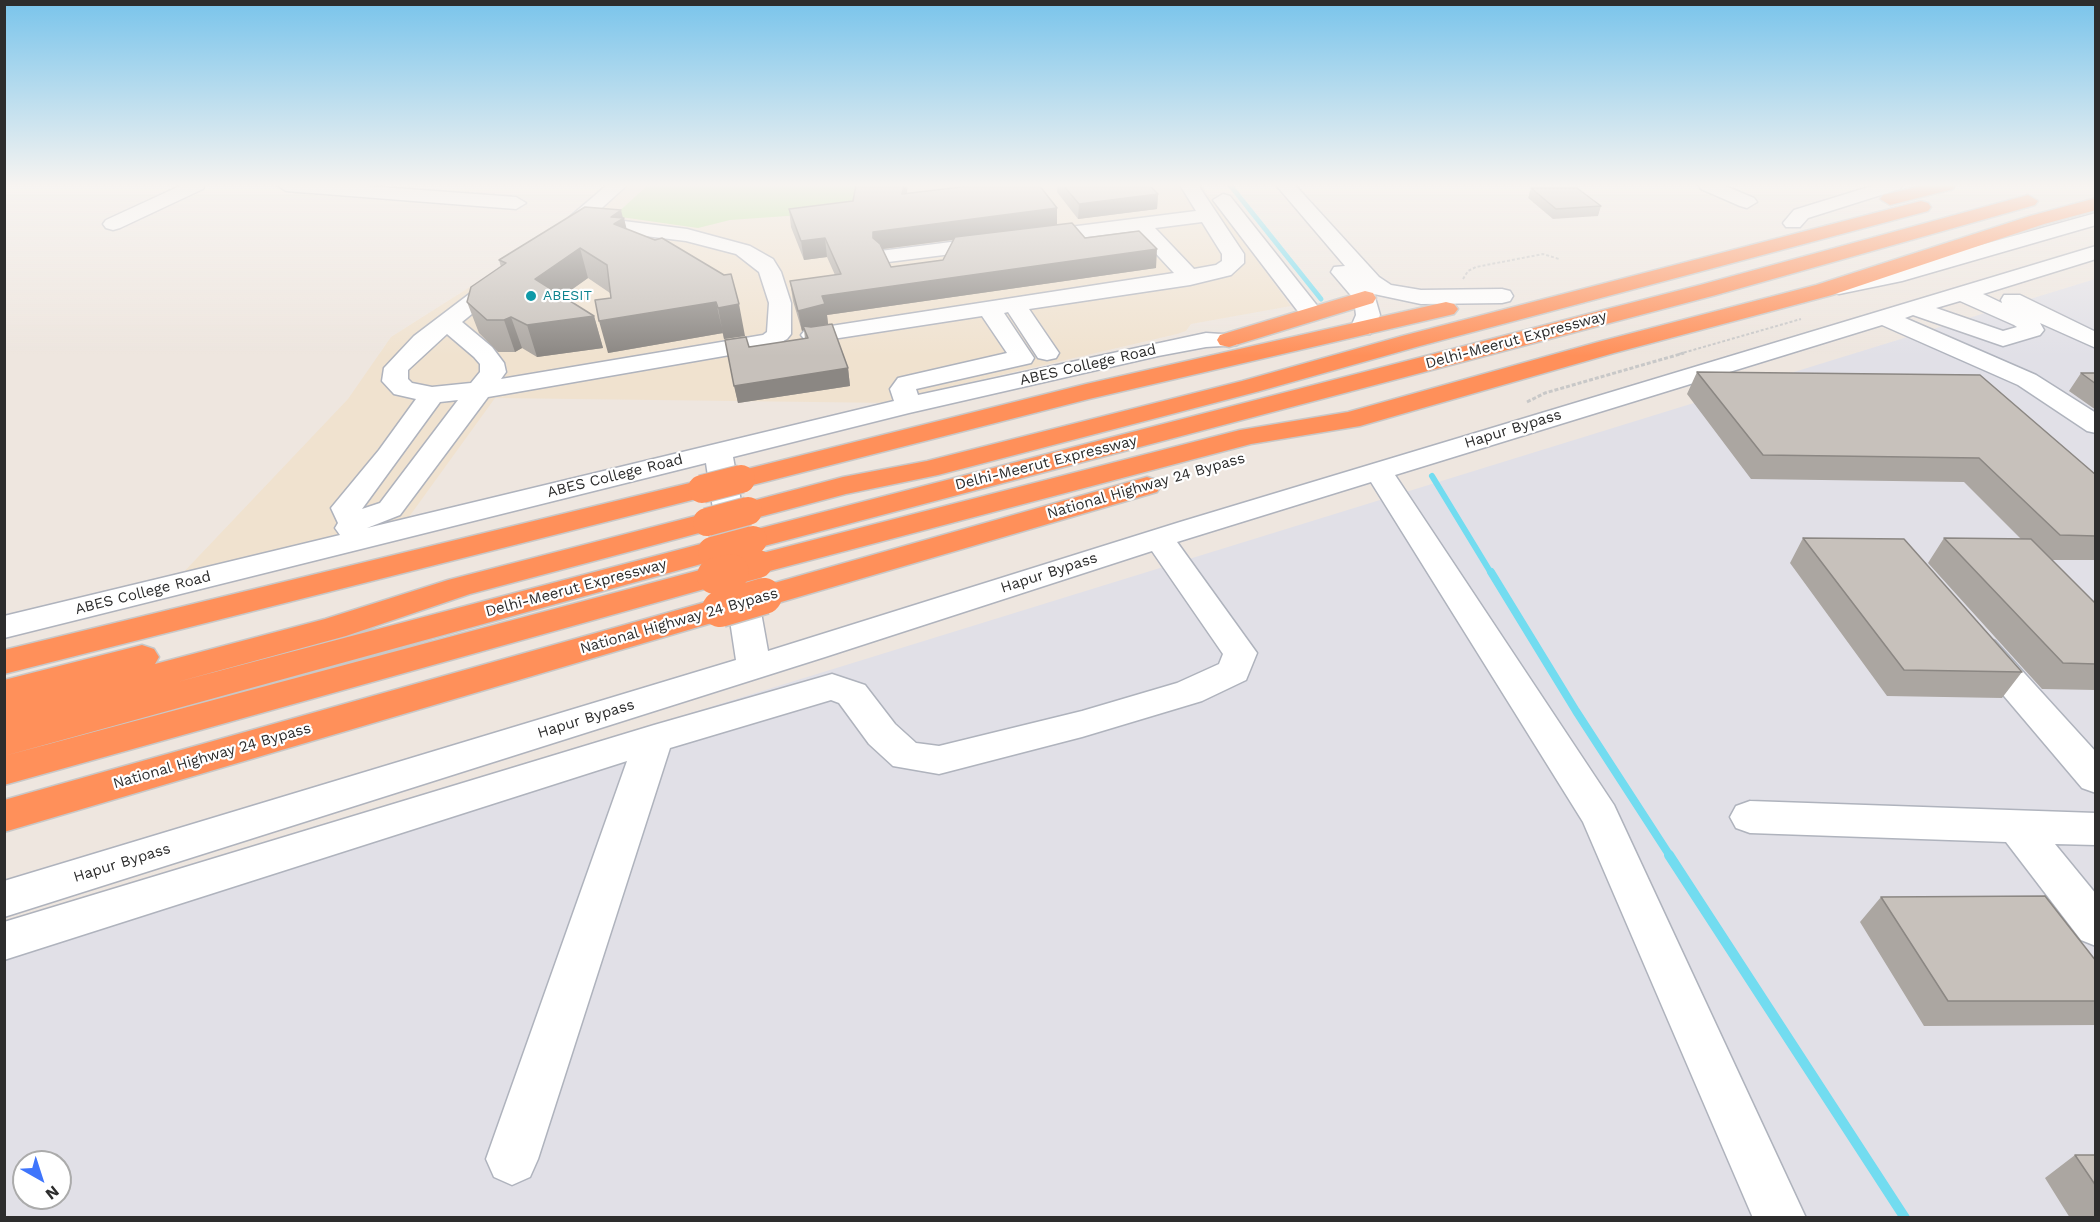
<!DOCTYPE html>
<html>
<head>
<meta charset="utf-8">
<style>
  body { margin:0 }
  #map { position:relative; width:2100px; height:1222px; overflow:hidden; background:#eee6df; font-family:"Work Sans",sans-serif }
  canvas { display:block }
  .frame { position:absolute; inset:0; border:6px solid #2d2d2d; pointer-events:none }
  .north { position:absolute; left:12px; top:1150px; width:60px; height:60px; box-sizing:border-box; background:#fff; border:2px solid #ababab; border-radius:50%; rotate:141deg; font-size:16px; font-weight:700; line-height:24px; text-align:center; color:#2d2d2d }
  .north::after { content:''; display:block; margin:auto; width:21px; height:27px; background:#3f75fc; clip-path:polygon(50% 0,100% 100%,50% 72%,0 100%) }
</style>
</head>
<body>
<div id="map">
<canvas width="2100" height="1222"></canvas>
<div class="frame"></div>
<div class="north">N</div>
</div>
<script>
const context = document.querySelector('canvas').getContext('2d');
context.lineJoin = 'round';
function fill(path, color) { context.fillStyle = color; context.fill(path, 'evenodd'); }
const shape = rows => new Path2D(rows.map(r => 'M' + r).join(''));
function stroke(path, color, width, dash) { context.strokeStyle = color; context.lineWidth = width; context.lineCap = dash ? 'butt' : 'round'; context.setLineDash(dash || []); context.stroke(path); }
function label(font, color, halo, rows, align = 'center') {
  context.font = font + ' "Work Sans",sans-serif'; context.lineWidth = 4.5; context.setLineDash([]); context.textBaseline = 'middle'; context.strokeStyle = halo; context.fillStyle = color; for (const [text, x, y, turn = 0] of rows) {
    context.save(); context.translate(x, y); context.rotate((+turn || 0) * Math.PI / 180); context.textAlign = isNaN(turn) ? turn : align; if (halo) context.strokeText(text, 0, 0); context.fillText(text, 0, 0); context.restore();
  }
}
const industrial = shape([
  [2095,279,2095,1217,5,1218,5,925],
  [24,1162,60,1162,60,1198,24,1198]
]);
const education = shape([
  [606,185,1201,185,1291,306,1191,324,1186,331,1177,334,894,400,894,403,495,398,406,521,179,577,348,399,391,337,533,247]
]);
const green = shape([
  [648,185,861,185,854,207,801,215,730,220,698,228,614,216]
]);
const streamFar3 = shape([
  [1230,185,1321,299]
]);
const streamFar2 = shape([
  [1432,476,1491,573]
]);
const streamFar1 = shape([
  [1491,572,1576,711,1670,856]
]);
const stream = shape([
  [1669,855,1905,1218]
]);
const pathFar1 = shape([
  [1463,279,1468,271,1476,267,1543,254,1559,259],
  [1679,354,1801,319]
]);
const path = shape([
  [1527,402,1545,393,1684,353]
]);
const minor = shape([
  [182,185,205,185,203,189,120,228,113,230,106,228,103,224,106,220,182,185],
  [277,185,353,185,516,197,526,203,516,209,286,191,277,185],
  [607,185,627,185,592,217,687,229,750,246,773,259,781,272,791,303,791,334,787,339,770,348,488,397,400,515,367,528,894,401,890,389,898,378,1007,353,982,316,813,342,805,340,801,335,805,330,1174,273,1135,231,888,262,880,261,877,256,880,251,1196,211,1180,185,1198,185,1244,254,1244,263,1231,275,1190,285,1029,309,1059,353,1056,358,1047,360,1038,358,1008,312,1004,313,1034,358,1031,363,916,389,918,395,1206,333,1237,335,1240,340,1237,345,1206,347,1158,356,909,413,733,457,768,651,1180,522,2096,246,2096,259,1983,294,2002,303,2001,300,2004,295,2020,295,2096,332,2096,348,2040,323,2044,330,2040,335,2003,346,1913,315,1905,318,2036,375,2096,413,2096,433,2087,431,2018,385,1882,325,1395,475,1614,805,1806,1218,1753,1218,1583,822,1371,482,1177,542,1257,653,1246,680,1202,701,1082,737,939,774,893,766,869,744,839,703,831,700,670,748,538,1159,530,1177,512,1185,494,1177,486,1159,627,761,4,960,4,922,654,725,832,674,865,685,895,724,916,743,939,746,1082,711,1177,683,1219,664,1223,654,1152,551,825,657,4,917,4,881,736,660,706,463,4,638,4,616,340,535,335,528,338,523,331,508,379,450,416,399,394,394,382,381,384,368,414,336,497,273,505,271,513,273,516,278,462,322,492,347,504,363,506,372,501,379,763,335,767,332,769,303,759,272,736,254,686,241,580,228,565,241,551,241,548,237,551,233,607,185],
  [1202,222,1222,254,1222,261,1216,265,1194,269,1155,228,1202,222],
  [1960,301,2014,325,2017,327,2003,331,1936,308,1960,301],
  [447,334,474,357,480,364,480,372,471,383,432,387,412,383,408,379,408,370,447,334],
  [458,400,380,503,362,509,440,402,458,400],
  [1276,185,1295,185,1379,277,1391,285,1421,290,1502,289,1510,291,1513,296,1510,301,1502,303,1421,304,1374,294,1380,315,1374,329,1370,334,1354,334,1350,329,1356,315,1354,299,1331,272,1334,267,1345,266,1276,185],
  [1699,185,1723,185,1754,198,1757,202,1747,208,1740,206,1701,189,1699,185],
  [1875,185,1902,185,1900,189,1808,218,1800,227,1786,227,1783,223,1794,210,1875,185],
  [1223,194,1230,196,1319,308,1323,313,1319,318,1303,318,1213,200,1223,194],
  [2096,213,2096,225,1902,281,1839,294,1831,292,1828,287,1831,282,1891,270,2096,213],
  [1983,637,1995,641,2096,752,2096,793,2082,788,1971,657,1966,649,1971,641,1983,637],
  [1750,801,2096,813,2096,845,2055,844,2096,894,2096,946,2081,940,2006,842,1750,833,1736,828,1730,817,1736,806,1750,801]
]);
const highway = shape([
  [1925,185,1955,185,1953,189,1890,205,1880,199,1883,195,1925,185],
  [2028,195,2038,201,2035,205,1716,295,753,549,742,547,738,540,742,533,1700,285,2028,195],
  [2096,198,2096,210,2044,224,1832,295,1614,353,1360,426,1251,444,758,574,747,571,742,564,747,557,1240,430,1348,412,1598,342,1816,285,2030,216,2096,198],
  [1921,201,1928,203,1931,207,1928,211,1420,346,1260,391,938,475,846,494,748,520,737,517,733,511,737,505,843,477,927,461,1242,381,1402,336,1921,201],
  [1365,291,1373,293,1376,298,1373,303,1229,347,1220,345,1217,340,1220,335,1365,291],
  [1446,302,1454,304,1458,309,1454,314,1089,399,741,488,731,485,727,479,731,473,1086,384,1446,302],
  [1147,477,1157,480,1161,486,1157,492,764,607,753,603,748,596,753,589,1147,477],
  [702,480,712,483,716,489,712,495,4,674,4,650,702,480],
  [707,513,718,516,722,522,718,528,470,594,346,636,177,682,712,541,723,544,728,551,723,558,4,756,4,680,142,645,154,649,159,657,155,664,325,619,448,580,707,513],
  [715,566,726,569,731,576,726,583,4,785,4,756,715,566],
  [720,598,732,601,736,609,732,617,4,832,4,800,720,598]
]);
const highwayBridgeFar1 = shape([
  [702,489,741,479],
  [707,522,748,511],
  [712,551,753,540],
  [725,573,758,564]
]);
const highwayBridge = shape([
  [715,576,731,572],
  [720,609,764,596]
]);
const wall = shape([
  [856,185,908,185,906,194,1057,224,1085,238,1156,268,827,315,828,324,823,325,848,368,850,386,738,403,725,340,749,347,805,339,804,330,802,331,793,301,790,281,835,275,827,257,804,260,791,227,789,209,853,201],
  [953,240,943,260,891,267,882,249],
  [1057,185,1149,185,1158,194,1157,209,1078,219,1057,192],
  [1531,188,1601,206,1598,216,1553,219,1528,198],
  [623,217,626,229,655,240,745,336,724,339,723,333,608,353,611,298,610,293,588,278,563,296,594,316,603,348,537,357,522,348,515,352,498,352,479,333,467,302,501,267,499,260],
  [1697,372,2096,475,2096,560,2051,560,2096,604,2096,690,2042,689,1928,563,1944,538,2021,539,1964,482,1751,479,1687,394],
  [2081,373,2096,373,2096,410,2069,391],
  [1803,538,2022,672,2002,698,1887,696,1790,563],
  [1881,897,2096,961,2096,1025,1924,1026,1860,922],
  [2075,1155,2096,1155,2096,1218,2070,1218,2045,1178]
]);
const shadedWall = shape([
  [904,185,908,185,904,212,902,194],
  [1158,194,1157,209,1078,219,1079,204],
  [1057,208,1057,226,875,250,873,232],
  [621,210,623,218,624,218,631,247,622,253,611,217],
  [825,238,827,257,804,260,801,241],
  [580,248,588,278,544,309,535,279],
  [1157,249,1156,268,827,315,828,324,805,330,803,326,804,330,802,331,798,311,822,296],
  [716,302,723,333,608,353,599,321],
  [739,304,745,336,724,339,718,308],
  [594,316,603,348,537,357,527,325],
  [511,317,522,348,515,352,504,320],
  [848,368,850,386,738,403,734,386]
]);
const building = shape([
  [856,185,904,185,902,194,978,185,1039,185,1057,208,873,232,873,238,880,244,891,267,943,260,955,237,1072,223,1085,238,1139,231,1157,249,822,296,825,304,798,311,790,281,841,274,825,238,801,241,789,209,853,201,856,185],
  [1063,185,1149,185,1158,194,1079,204,1063,185],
  [1531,188,1577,188,1601,206,1556,209,1531,188],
  [585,207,621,210,611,217,624,218,614,224,655,240,662,238,724,275,731,274,739,304,718,308,716,302,599,321,595,300,611,298,607,265,580,248,535,279,594,316,527,325,511,317,504,320,487,320,467,302,471,287,506,263,499,260,585,207],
  [832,324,848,368,734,386,725,340,746,337,749,347,808,338,803,326,811,327,832,324],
  [1697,372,1980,375,2096,475,2096,536,2060,535,1979,458,1763,455,1697,372],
  [2081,373,2096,373,2096,384,2081,373],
  [1803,538,1904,539,2022,672,1904,670,1803,538],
  [1944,538,2031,539,2096,604,2096,664,2063,663,1944,538],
  [2045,896,2096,961,2096,1001,1948,1001,1881,897,2045,896],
  [2075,1155,2096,1155,2096,1186,2075,1155]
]);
const markers = [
  [531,296,6,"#0f9aa8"]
];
const farCulturenames = [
  ["ABESIT",543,296]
];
const streetNames = [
  ["Delhi-Meerut Expressway",1516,340,-15],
  ["ABES College Road",1088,365,-13],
  ["Hapur Bypass",1513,429,-17],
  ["Delhi-Meerut Expressway",1046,463,-14],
  ["ABES College Road",615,476,-14],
  ["National Highway 24 Bypass",1146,486,-16],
  ["Hapur Bypass",1049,573,-18],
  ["Delhi-Meerut Expressway",576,588,-15],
  ["ABES College Road",143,593,-14],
  ["National Highway 24 Bypass",679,621,-16],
  ["Hapur Bypass",586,719,-17],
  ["National Highway 24 Bypass",212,756,-16],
  ["Hapur Bypass",122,863,-17]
];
fill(industrial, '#e1e0e7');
fill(education, '#f0e2cf');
fill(green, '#bce59c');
stroke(streamFar3, '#72dcf0', 5);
stroke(streamFar2, '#72dcf0', 6);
stroke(streamFar1, '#72dcf0', 8);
stroke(stream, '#72dcf0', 10);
stroke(minor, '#afb3bd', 3);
stroke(highway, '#c8c8c8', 3);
stroke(pathFar1, '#c8c8c8', 2, [3, 2]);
stroke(path, '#c8c8c8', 3, [4, 2]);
fill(minor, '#fff');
fill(highway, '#ff905a');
stroke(highwayBridgeFar1, '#c8c8c8', 30, []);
stroke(highwayBridge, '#c8c8c8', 39, []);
stroke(highwayBridgeFar1, '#ff905a', 28);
stroke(highwayBridge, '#ff905a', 36);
fill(wall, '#aba6a1');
fill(shadedWall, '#8b8783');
fill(building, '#c7c1bb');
stroke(building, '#8b8783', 1.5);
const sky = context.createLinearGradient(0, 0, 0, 356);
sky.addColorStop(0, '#79c4eb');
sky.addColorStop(0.52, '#f7f4f1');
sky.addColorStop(1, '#f7f4f100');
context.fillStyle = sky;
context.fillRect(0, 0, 2100, 356);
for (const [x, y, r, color] of markers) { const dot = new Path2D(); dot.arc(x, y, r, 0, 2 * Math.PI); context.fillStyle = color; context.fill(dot); stroke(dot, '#fff', 2); }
label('14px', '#0d838f', '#fff', farCulturenames, 'left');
label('15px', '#2d2d2d', '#fff', streetNames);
</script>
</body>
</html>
